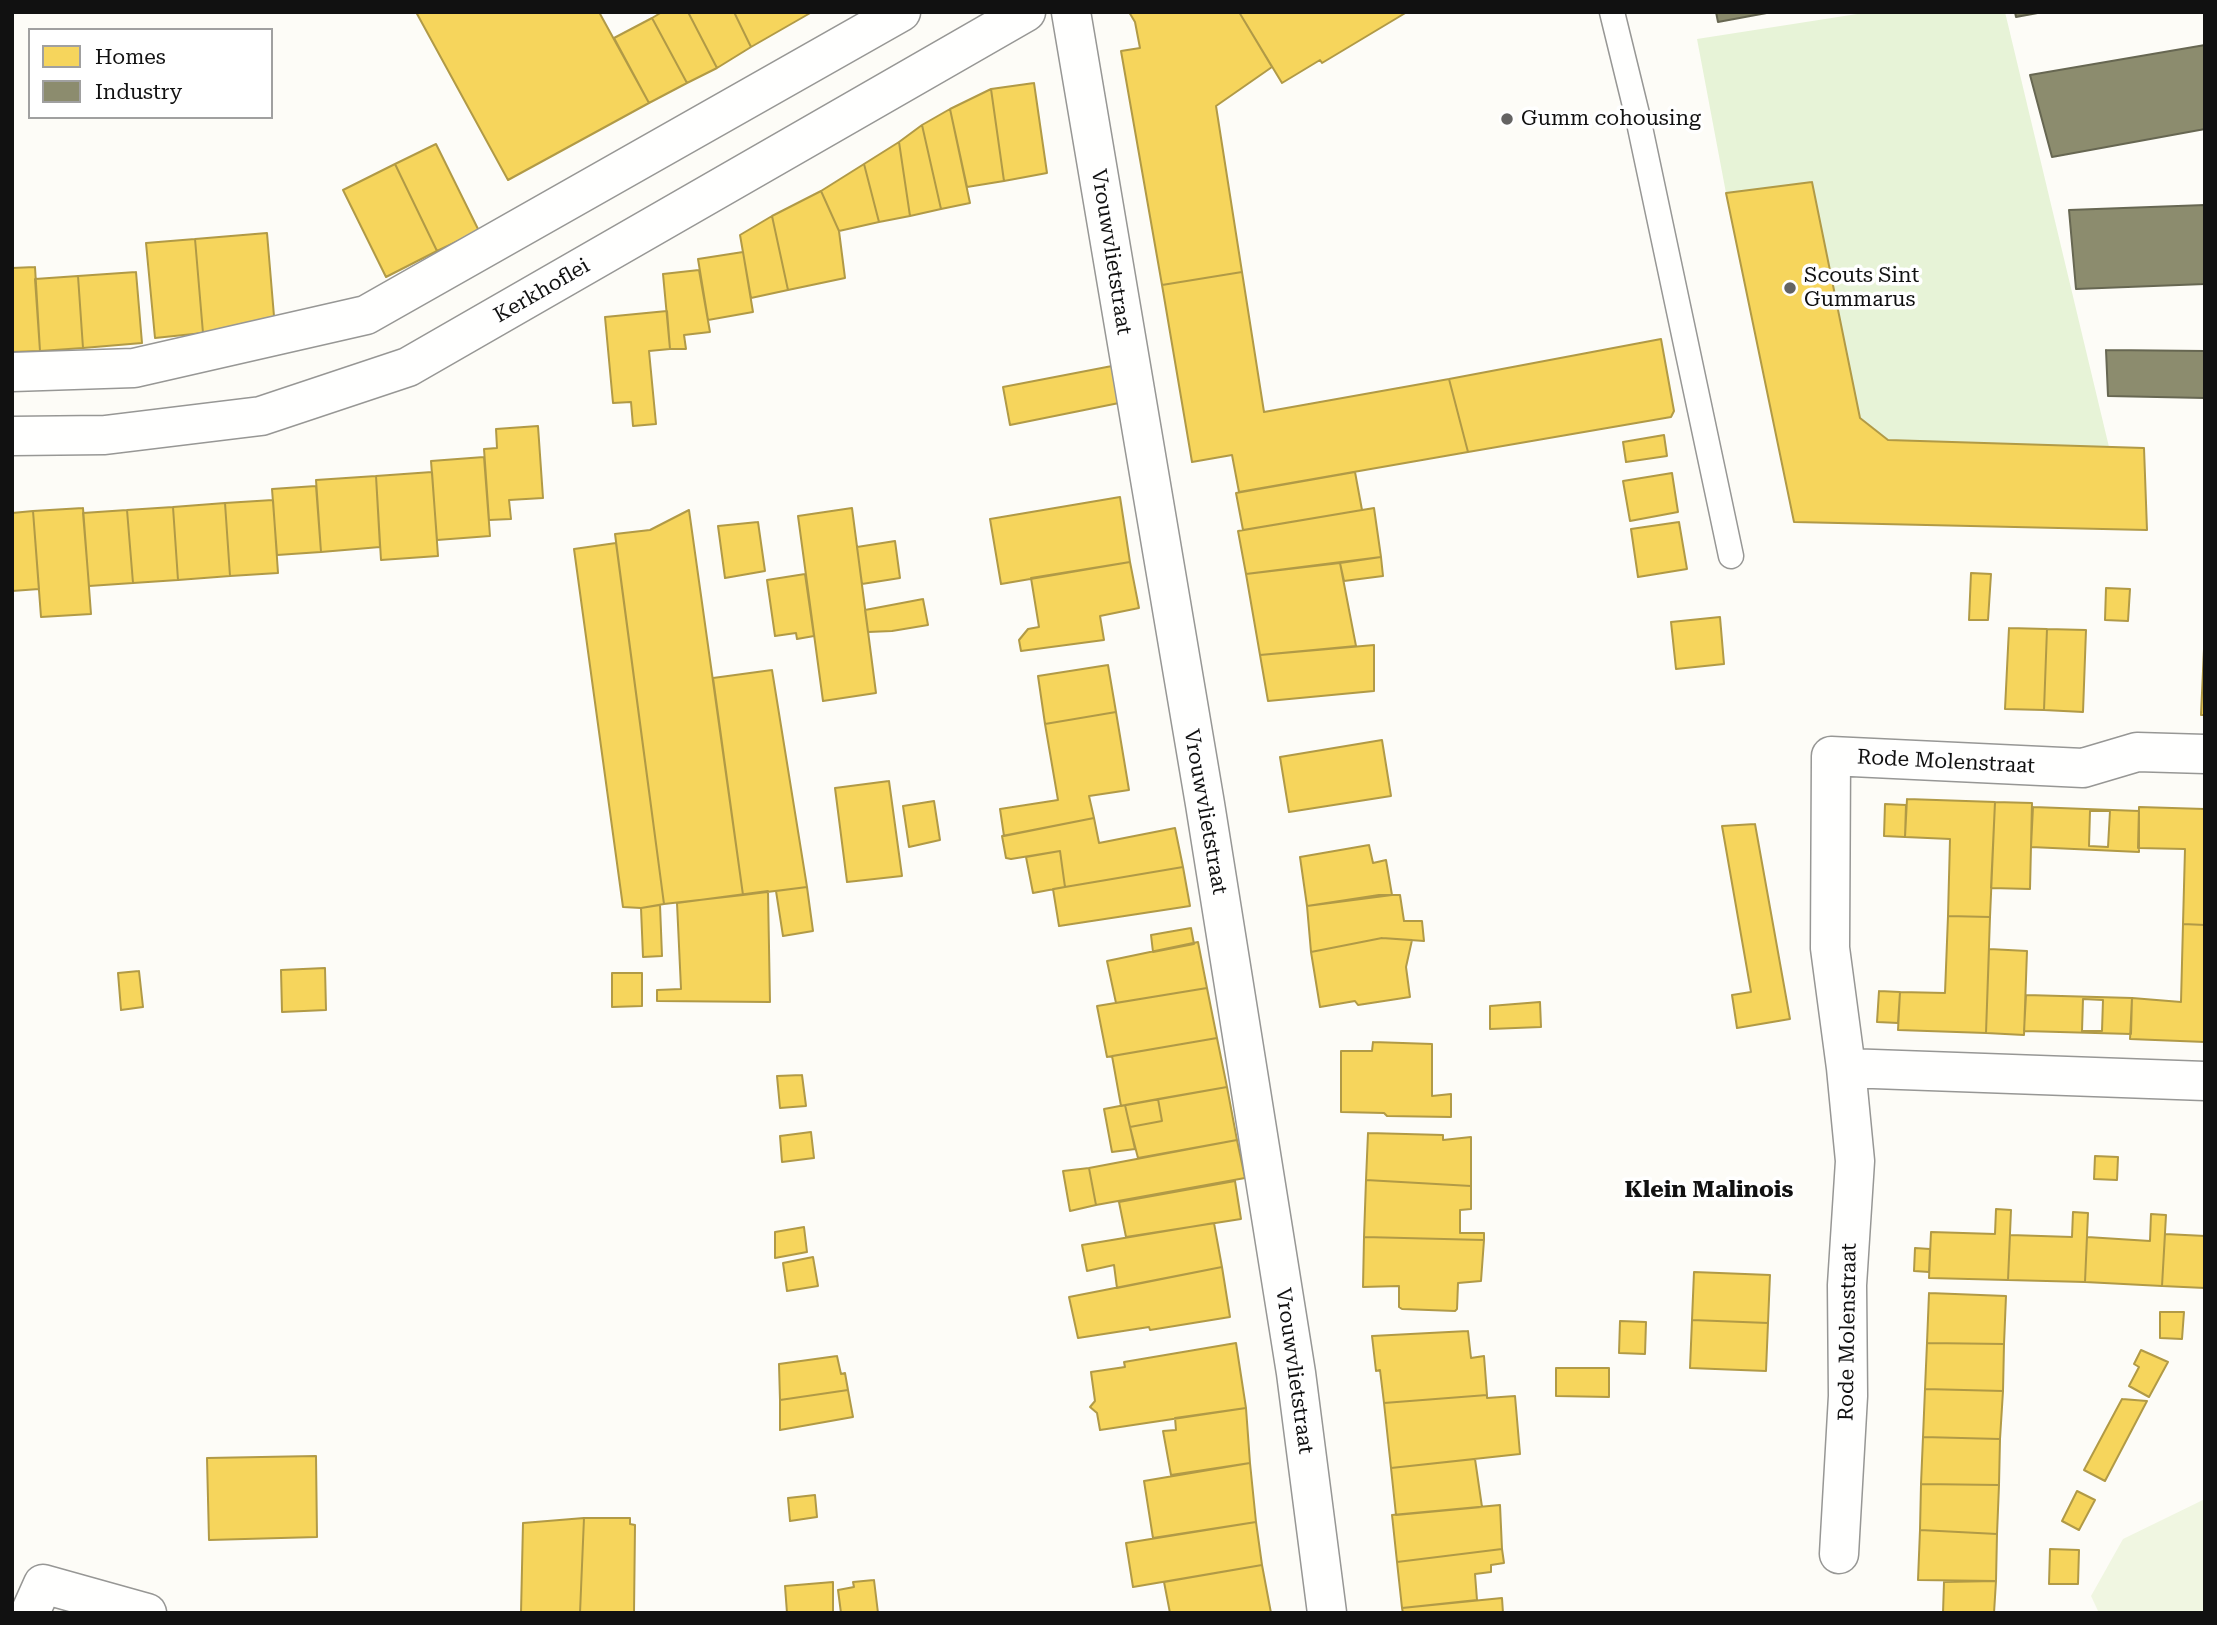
<!DOCTYPE html>
<html>
<head>
<meta charset="utf-8">
<style>
  body { margin:0 }
  #map { position:relative; width:2217px; height:1625px; overflow:hidden; background:#fdfcf7; font-family:"Roboto Serif",serif }
  canvas { display:block }
  .frame { position:absolute; inset:0; border:14px solid #111; pointer-events:none }
  .legend { position:absolute; left:28px; top:28px; width:245px; height:91px; box-sizing:border-box; background:#fff; border:2px solid #a0a0a0; margin:0; padding:9px 12px; list-style:none; font-size:21px; color:#111 }
  .legend li { display:flex; align-items:center; gap:14px; height:35px }
  .legend b { width:35px; border:2px solid #a0a0a0 }
</style>
</head>
<body>
<div id="map">
<canvas width="2217" height="1625"></canvas>
<div class="frame"></div>
<ul class="legend">
<li><b style="height:19px;background:#f6d55c"></b>Homes</li>
<li><b style="height:19px;background:#8c8c6e"></b>Industry</li>
</ul>
</div>
<script>
const context = document.querySelector('canvas').getContext('2d');
context.lineJoin = 'round';
function fill(path, color) { context.fillStyle = color; context.fill(path, 'evenodd'); }
const shape = rows => new Path2D(rows.map(r => 'M' + r).join(''));
function stroke(path, color, width, dash) { context.strokeStyle = color; context.lineWidth = width; context.lineCap = dash ? 'butt' : 'round'; context.setLineDash(dash || []); context.stroke(path); }
function label(font, color, halo, rows, align = 'center') {
  context.font = font + ' "Roboto Serif",serif'; context.lineWidth = 7; context.setLineDash([]); context.textBaseline = 'middle'; context.strokeStyle = halo; context.fillStyle = color; for (const [text, x, y, turn = 0] of rows) {
    context.save(); context.translate(x, y); context.rotate((+turn || 0) * Math.PI / 180); context.textAlign = isNaN(turn) ? turn : align; if (halo) context.strokeText(text, 0, 0); context.fillText(text, 0, 0); context.restore();
  }
}
const green = shape([
  [1870,12,2005,12,2109,447,1888,440,1860,418,1812,182,1726,193,1697,39]
]);
const pitch = shape([
  [2205,1499,2205,1613,2099,1613,2091,1596,2123,1539]
]);
const homes = shape([
  [416,12,599,12,649,103,508,180,416,12],
  [662,12,688,12,717,68,687,83,652,18,662,12],
  [688,12,734,12,751,47,717,68,688,12],
  [734,12,812,12,751,47,734,12],
  [1129,12,1239,12,1272,67,1216,106,1242,272,1162,285,1121,51,1140,48,1135,22,1129,12],
  [1239,12,1407,12,1322,63,1320,60,1282,83,1239,12],
  [652,18,687,83,649,103,614,38,652,18],
  [1034,83,1047,173,1004,181,991,89,1034,83],
  [991,89,1004,181,967,187,950,109,991,89],
  [950,109,970,203,941,209,922,125,950,109],
  [922,125,941,209,910,216,899,142,922,125],
  [899,142,910,216,879,222,864,164,899,142],
  [436,144,479,231,437,251,395,164,436,144],
  [395,164,437,251,386,277,343,190,395,164],
  [864,164,879,222,839,231,821,191,864,164],
  [1812,182,1860,418,1888,440,2144,448,2147,530,1794,522,1726,193,1812,182],
  [821,191,839,231,845,278,788,290,772,216,821,191],
  [772,216,788,290,751,298,740,235,772,216],
  [267,233,275,328,203,333,195,239,267,233],
  [195,239,203,333,155,338,146,243,195,239],
  [743,252,753,312,708,320,698,259,743,252],
  [35,267,40,351,12,352,12,268,35,267],
  [699,270,710,332,684,335,686,349,670,349,663,274,699,270],
  [136,272,142,343,83,348,78,276,136,272],
  [1242,272,1264,412,1449,379,1468,452,1239,492,1232,455,1192,462,1162,285,1242,272],
  [78,276,83,348,40,351,35,279,78,276],
  [667,311,670,349,649,351,656,424,633,426,631,402,613,403,605,317,667,311],
  [1661,339,1674,411,1671,417,1468,452,1449,379,1661,339],
  [1112,366,1119,403,1010,425,1003,387,1112,366],
  [538,426,543,498,509,500,511,519,489,520,484,449,497,448,496,429,538,426],
  [1664,435,1667,456,1626,462,1623,442,1664,435],
  [484,457,490,536,437,540,431,461,484,457],
  [432,472,438,556,381,560,376,476,432,472],
  [1355,472,1362,510,1243,530,1236,493,1355,472],
  [1672,473,1678,512,1630,521,1623,481,1672,473],
  [376,476,380,547,321,552,316,480,376,476],
  [316,486,321,552,277,555,272,489,316,486],
  [1120,497,1130,562,1001,584,990,519,1120,497],
  [273,500,278,573,230,576,225,503,273,500],
  [225,503,230,576,178,580,173,507,225,503],
  [173,507,178,580,133,583,127,510,173,507],
  [83,508,91,614,41,617,33,511,83,508],
  [852,508,876,693,823,701,798,516,852,508],
  [1374,508,1381,557,1246,574,1238,531,1374,508],
  [127,510,133,583,89,586,83,513,127,510],
  [689,510,743,895,664,904,615,534,650,530,689,510],
  [33,511,39,589,12,591,12,513,33,511],
  [758,522,765,571,725,578,718,526,758,522],
  [1679,522,1687,569,1638,577,1631,529,1679,522],
  [895,541,900,578,862,584,857,547,895,541],
  [616,543,664,904,641,908,623,907,574,549,616,543],
  [1381,557,1383,576,1344,581,1340,563,1381,557],
  [1130,562,1139,608,1100,616,1104,640,1021,651,1019,640,1028,629,1039,627,1031,578,1130,562],
  [1340,563,1356,646,1260,655,1246,574,1340,563],
  [1971,573,1991,574,1988,620,1969,620,1971,573],
  [805,574,814,636,797,639,796,633,775,636,767,580,805,574],
  [2106,588,2130,589,2128,621,2105,620,2106,588],
  [923,599,928,625,892,631,868,632,865,610,923,599],
  [1720,617,1724,664,1676,669,1671,622,1720,617],
  [2205,627,2205,715,2201,715,2205,627],
  [2009,628,2047,629,2044,710,2005,709,2009,628],
  [2047,629,2086,630,2083,712,2044,710,2047,629],
  [1374,645,1374,691,1268,701,1260,655,1374,645],
  [1108,665,1116,712,1045,724,1038,676,1108,665],
  [772,670,807,887,743,895,713,678,772,670],
  [1116,712,1129,790,1089,796,1094,818,1004,836,1000,809,1058,800,1045,724,1116,712],
  [1382,740,1391,796,1289,812,1280,757,1382,740],
  [889,781,902,876,847,882,835,788,889,781],
  [1907,799,1995,802,1990,917,1948,916,1950,839,1905,837,1907,799],
  [934,801,940,840,909,847,903,806,934,801],
  [1995,802,2032,803,2030,889,1991,888,1995,802],
  [1885,804,1906,805,1905,837,1884,836,1885,804],
  [2033,807,2139,811,2139,852,2031,847,2033,807],
  [2090,811,2110,811,2108,847,2089,846,2090,811],
  [2139,807,2205,809,2205,925,2183,924,2185,849,2138,848,2139,807],
  [1094,818,1099,843,1175,828,1183,867,1065,887,1060,851,1011,859,1006,858,1002,836,1094,818],
  [1755,824,1790,1019,1737,1028,1732,995,1751,992,1722,826,1755,824],
  [1369,845,1373,863,1386,860,1392,895,1307,906,1300,857,1369,845],
  [1060,851,1065,887,1033,893,1026,857,1060,851],
  [1183,867,1190,906,1059,926,1053,889,1183,867],
  [807,887,813,931,783,936,776,891,807,887],
  [768,891,770,1002,657,1001,657,990,681,989,677,903,768,891],
  [1379,895,1400,895,1404,921,1422,921,1424,941,1382,938,1311,952,1307,906,1379,895],
  [660,905,662,956,643,957,641,908,660,905],
  [1948,916,1990,917,1986,1033,1898,1030,1900,992,1945,993,1948,916],
  [2183,924,2205,925,2205,1042,2130,1039,2132,998,2181,1002,2183,924],
  [1191,928,1194,944,1153,952,1151,935,1191,928],
  [1382,938,1412,940,1406,967,1410,997,1358,1005,1355,1001,1320,1007,1311,952,1382,938],
  [1198,942,1207,988,1116,1003,1107,961,1198,942],
  [1989,949,2027,951,2024,1035,1986,1033,1989,949],
  [325,968,326,1010,282,1012,281,970,325,968],
  [139,971,143,1007,121,1010,118,973,139,971],
  [612,973,642,973,642,1006,612,1007,612,973],
  [1207,988,1217,1038,1107,1057,1097,1006,1207,988],
  [1879,991,1900,992,1898,1023,1877,1022,1879,991],
  [2026,995,2132,998,2131,1034,2024,1031,2026,995],
  [2083,999,2103,1000,2102,1031,2082,1031,2083,999],
  [1540,1002,1541,1027,1490,1029,1490,1006,1540,1002],
  [1217,1038,1227,1087,1121,1106,1112,1056,1217,1038],
  [1373,1042,1432,1044,1432,1096,1451,1094,1451,1117,1387,1116,1384,1113,1341,1112,1341,1051,1372,1051,1373,1042],
  [802,1075,806,1106,780,1108,777,1076,802,1075],
  [1227,1087,1237,1140,1138,1158,1130,1127,1162,1121,1158,1099,1227,1087],
  [1158,1099,1162,1121,1130,1127,1125,1105,1158,1099],
  [1125,1105,1135,1149,1112,1152,1104,1109,1125,1105],
  [811,1132,814,1158,782,1162,780,1136,811,1132],
  [1368,1133,1443,1135,1443,1140,1471,1137,1471,1186,1366,1180,1368,1133],
  [1237,1140,1245,1178,1096,1205,1089,1168,1237,1140],
  [2095,1156,2118,1157,2117,1180,2094,1179,2095,1156],
  [1089,1168,1096,1205,1070,1211,1063,1171,1089,1168],
  [1366,1180,1471,1186,1471,1209,1460,1210,1460,1233,1484,1233,1484,1240,1364,1237,1366,1180],
  [1235,1181,1241,1219,1126,1237,1119,1202,1235,1181],
  [1996,1209,2011,1210,2008,1280,1929,1278,1931,1232,1995,1234,1996,1209],
  [2073,1212,2088,1213,2085,1282,2008,1280,2010,1235,2072,1237,2073,1212],
  [2151,1214,2166,1215,2162,1286,2085,1282,2087,1237,2150,1241,2151,1214],
  [1214,1223,1222,1267,1117,1288,1114,1265,1087,1271,1082,1245,1214,1223],
  [804,1227,807,1252,775,1258,775,1232,804,1227],
  [2165,1234,2205,1236,2205,1288,2162,1286,2165,1234],
  [1364,1237,1484,1240,1481,1281,1458,1283,1457,1309,1455,1311,1402,1309,1399,1307,1399,1286,1363,1287,1364,1237],
  [1915,1248,1930,1249,1929,1272,1914,1271,1915,1248],
  [813,1257,818,1286,787,1291,783,1263,813,1257],
  [1222,1267,1230,1317,1150,1330,1149,1327,1078,1338,1069,1297,1222,1267],
  [1694,1272,1770,1275,1768,1323,1692,1320,1694,1272],
  [1929,1293,2006,1296,2004,1344,1927,1343,1929,1293],
  [2160,1312,2184,1312,2182,1339,2160,1338,2160,1312],
  [1692,1320,1768,1323,1766,1371,1690,1368,1692,1320],
  [1620,1321,1646,1322,1645,1354,1619,1353,1620,1321],
  [1468,1331,1471,1358,1484,1356,1487,1395,1384,1403,1380,1370,1376,1371,1372,1336,1468,1331],
  [1236,1343,1246,1408,1100,1430,1097,1413,1090,1407,1095,1401,1091,1372,1125,1367,1124,1362,1236,1343],
  [1927,1343,2004,1344,2003,1391,1925,1389,1927,1343],
  [2141,1350,2168,1362,2149,1397,2129,1386,2139,1367,2134,1364,2141,1350],
  [837,1356,841,1374,845,1373,848,1390,780,1400,779,1364,837,1356],
  [1556,1368,1609,1368,1609,1397,1556,1396,1556,1368],
  [1925,1389,2003,1391,2000,1439,1923,1437,1925,1389],
  [848,1390,853,1417,780,1430,780,1400,848,1390],
  [1487,1395,1487,1398,1515,1396,1520,1454,1391,1468,1384,1403,1487,1395],
  [2122,1399,2147,1401,2105,1481,2084,1470,2122,1399],
  [1246,1408,1250,1463,1171,1475,1163,1431,1176,1430,1175,1418,1246,1408],
  [1923,1437,2000,1439,1999,1485,1921,1484,1923,1437],
  [316,1456,317,1537,209,1540,207,1458,316,1456],
  [1475,1459,1482,1507,1396,1515,1391,1468,1475,1459],
  [1250,1463,1256,1522,1153,1538,1144,1481,1250,1463],
  [1921,1484,1999,1485,1997,1534,1920,1530,1921,1484],
  [2077,1491,2095,1500,2079,1530,2062,1521,2077,1491],
  [815,1495,817,1517,790,1521,788,1498,815,1495],
  [1500,1505,1502,1549,1397,1562,1392,1515,1500,1505],
  [584,1518,580,1613,521,1613,523,1523,584,1518],
  [584,1518,630,1518,630,1524,635,1525,634,1613,580,1613,584,1518],
  [1256,1522,1262,1565,1133,1587,1126,1543,1256,1522],
  [1920,1530,1997,1534,1996,1581,1918,1580,1920,1530],
  [1502,1549,1504,1563,1491,1565,1491,1572,1475,1574,1477,1600,1402,1608,1397,1562,1502,1549],
  [2050,1549,2079,1550,2078,1584,2049,1584,2050,1549],
  [1262,1565,1271,1613,1170,1613,1164,1582,1262,1565],
  [874,1580,878,1613,841,1613,838,1590,854,1587,853,1582,874,1580],
  [1996,1581,1994,1613,1943,1613,1944,1582,1996,1581],
  [833,1582,833,1613,787,1613,785,1586,833,1582],
  [1502,1598,1503,1613,1403,1613,1402,1608,1502,1598]
]);
const industry = shape([
  [1716,12,1772,12,1718,22,1716,12],
  [2015,12,2043,12,2016,17,2015,12],
  [2205,45,2205,129,2052,157,2030,75,2205,45],
  [2205,205,2205,284,2076,289,2069,210,2205,205],
  [2106,350,2205,351,2205,398,2108,396,2106,350]
]);
const service = shape([
  [1612,12,1638,118,1731,556]
]);
const minor = shape([
  [1071,12,1205,804,1296,1373,1327,1613],
  [12,372,134,368,366,315,901,12],
  [12,436,105,435,261,416,408,367,1026,12],
  [1846,1068,2205,1081],
  [1839,1554,1848,1396,1847,1285,1855,1161,1846,1068,1830,948,1831,756,2083,768,2137,752,2205,754],
  [30,1613,43,1584,147,1613]
]);
const markers = [
  [1507,119,7,"#646362"],
  [1790,288,7,"#646362"]
];
const poiNames = [
  ["Gumm cohousing",1521,119],
  ["Scouts Sint",1804,276],
  ["Gummarus",1804,300]
];
const streetNames = [
  ["Vrouwvlietstraat",1111,252,81],
  ["Kerkhoflei",542,291,-30],
  ["Rode Molenstraat",1946,762,3],
  ["Vrouwvlietstraat",1205,812,80],
  ["Rode Molenstraat",1848,1332,-89],
  ["Vrouwvlietstraat",1294,1371,82]
];
const neighbourhoodNames = [
  ["Klein Malinois",1709,1190]
];
fill(green, '#e7f3d7');
fill(pitch, '#f0f6e1');
fill(homes, '#f6d55c');
stroke(homes, '#b19a46', 2);
fill(industry, '#8c8c6e');
stroke(industry, '#676752', 2);
stroke(service, '#979795', 27);
stroke(minor, '#979795', 41);
stroke(service, '#fffffe', 24);
stroke(minor, '#fffffe', 38);
for (const [x, y, r, color] of markers) { const dot = new Path2D(); dot.arc(x, y, r, 0, 2 * Math.PI); context.fillStyle = color; context.fill(dot); stroke(dot, '#fff', 2.5); }
label('21px', '#111', '#fff', poiNames, 'left');
label('21px', '#111', '#fff', streetNames);
label('bold 23px', '#111', '#fff', neighbourhoodNames);
</script>
</body>
</html>
